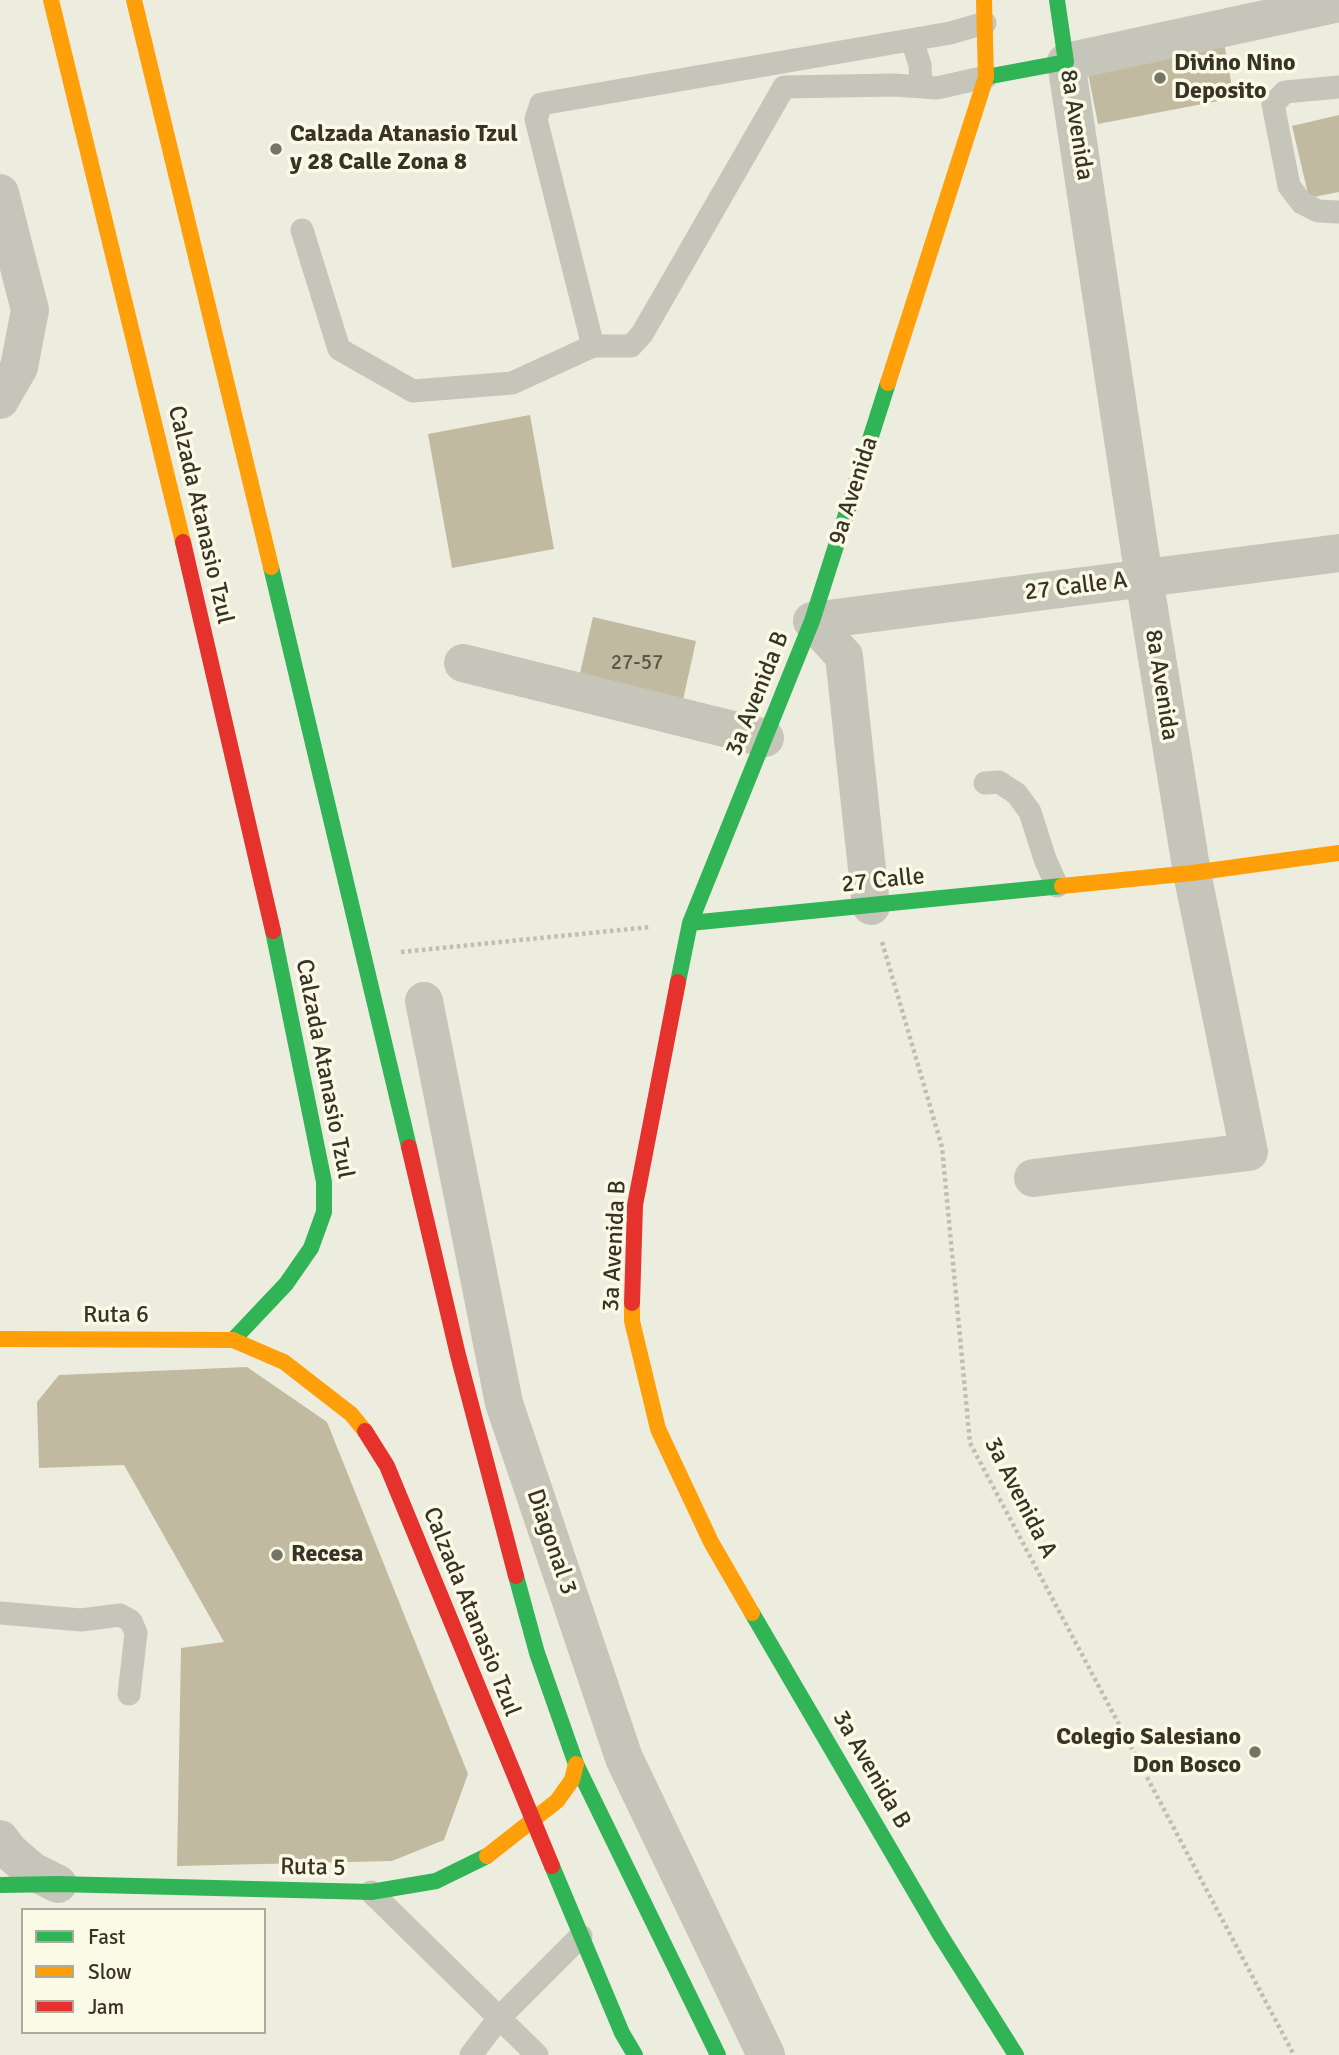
<!DOCTYPE html>
<html>
<head>
<meta charset="utf-8">
<style>
  body { margin:0 }
  #map { position:relative; width:1339px; height:2055px; overflow:hidden; background:#ededdf; font-family:Signika,sans-serif }
  canvas { display:block }
  .legend { position:absolute; left:21px; top:1908px; width:245px; height:126px; box-sizing:border-box; background:#fafae6; border:2px solid #acaa99; margin:0; padding:9px 12px; list-style:none; font-size:21px; color:#373326 }
  .legend li { display:flex; align-items:center; gap:14px; height:35px }
  .legend b { width:35px; border:2px solid #acaa99 }
</style>
</head>
<body>
<div id="map">
<canvas width="1339" height="2055"></canvas>
<ul class="legend">
<li><b style="height:9px;background:#30b455"></b>Fast</li>
<li><b style="height:9px;background:#ff9f0a"></b>Slow</li>
<li><b style="height:9px;background:#e5322d"></b>Jam</li>
</ul>
</div>
<script>
const context = document.querySelector('canvas').getContext('2d');
context.lineJoin = 'round';
function fill(path, color) { context.fillStyle = color; context.fill(path, 'evenodd'); }
const shape = rows => new Path2D(rows.map(r => 'M' + r).join(''));
function stroke(path, color, width, dash) { context.strokeStyle = color; context.lineWidth = width; context.lineCap = dash ? 'butt' : 'round'; context.setLineDash(dash || []); context.stroke(path); }
function label(font, color, halo, rows, align = 'center') {
  context.font = font + ' Signika,sans-serif'; context.lineWidth = 7; context.setLineDash([]); context.textBaseline = 'middle'; context.strokeStyle = halo; context.fillStyle = color; for (const [text, x, y, turn = 0] of rows) {
    context.save(); context.translate(x, y); context.rotate((+turn || 0) * Math.PI / 180); context.textAlign = isNaN(turn) ? turn : align; if (halo) context.strokeText(text, 0, 0); context.fillText(text, 0, 0); context.restore();
  }
}
const building = shape([
  [1222,32,1234,98,1098,124,1085,58],
  [1339,115,1339,192,1309,198,1292,126],
  [530,415,554,549,452,568,428,434],
  [593,617,696,641,681,709,577,686],
  [247,1367,327,1422,468,1774,444,1840,392,1861,177,1866,181,1648,224,1642,124,1465,39,1468,37,1402,59,1375]
]);
const path = shape([
  [882,942,942,1147,970,1443,1294,2055],
  [401,952,650,927]
]);
const lane = shape([
  [985,23,950,33,541,104,536,119,593,346,631,346,642,334,784,87,894,85,937,88,986,77],
  [912,40,920,65,921,86],
  [1339,87,1285,92,1273,104,1289,186,1302,203,1318,211,1339,212],
  [302,230,339,349,413,391,512,383,593,346],
  [985,783,999,782,1017,794,1030,812,1045,859,1057,886],
  [0,1613,81,1620,120,1615,131,1621,136,1633,129,1694],
  [371,1892,537,2055],
  [471,2055,499,2018,581,1936]
]);
const street = shape([
  [0,193,30,310,19,367,0,400],
  [812,621,1339,553],
  [812,621,844,656,871,906],
  [463,663,765,738],
  [424,1001,504,1403,624,1758,766,2055],
  [1033,1178,1249,1152,1192,873,1144,578,1066,62,1339,3],
  [0,1839,10,1852,32,1871,58,1884]
]);
const fast = shape([
  [986,77,1066,62,1057,0],
  [271,567,409,1147],
  [690,923,1062,886],
  [678,982,690,923,812,621,888,383],
  [233,1340,286,1284,311,1248,324,1212,324,1182,273,931],
  [516,1576,537,1653,576,1764,718,2055],
  [752,1613,939,1933,1016,2055],
  [552,1866,622,2033,635,2055],
  [0,1885,58,1884,371,1892,436,1881,487,1856]
]);
const slow = shape([
  [51,0,183,542],
  [134,0,271,567],
  [888,383,986,77,984,0],
  [1062,886,1192,873,1339,853],
  [632,1303,632,1321,658,1429,711,1542,752,1613],
  [0,1339,233,1340,284,1362,351,1414,365,1431],
  [487,1856,557,1801,572,1780,576,1764]
]);
const jam = shape([
  [183,542,273,931],
  [409,1147,458,1355,516,1576],
  [632,1303,635,1205,678,982],
  [365,1431,387,1466,552,1866]
]);
const markers = [
  [1160,78,7,"#777467"],
  [276,149,7,"#777467"],
  [277,1555,7,"#777467"],
  [1255,1752,7,"#777467"]
];
const numberNames = [
  ["27-57",637,663]
];
const poiNames = [
  ["Divino Nino",1174,64],
  ["Deposito",1174,92],
  ["Calzada Atanasio Tzul",290,135],
  ["y 28 Calle Zona 8",290,163],
  ["Recesa",291,1555],
  ["Colegio Salesiano",1241,1738,"right"],
  ["Don Bosco",1241,1766,"right"]
];
const streetNames = [
  ["8a Avenida",1076,125,81],
  ["9a Avenida",854,491,-72],
  ["Calzada Atanasio Tzul",200,515,77],
  ["27 Calle A",1076,587,-7],
  ["8a Avenida",1161,685,81],
  ["3a Avenida B",758,694,-68],
  ["27 Calle",883,881,-6],
  ["Calzada Atanasio Tzul",324,1069,79],
  ["3a Avenida B",615,1246,-87],
  ["Ruta 6",116,1316],
  ["3a Avenida A",1020,1498,63],
  ["Diagonal 3",551,1542,71],
  ["Calzada Atanasio Tzul",471,1612,68],
  ["3a Avenida B",871,1770,60],
  ["Ruta 5",313,1868,1]
];
fill(building, '#c2baa0');
stroke(path, '#bfbeb1', 4.5, [3.5, 3.5]);
stroke(lane, '#c6c5b9', 23);
stroke(street, '#c6c5b9', 38);
stroke(fast, '#30b455', 16);
stroke(slow, '#ff9f0a', 16);
stroke(jam, '#e5322d', 16);
for (const [x, y, r, color] of markers) { const dot = new Path2D(); dot.arc(x, y, r, 0, 2 * Math.PI); context.fillStyle = color; context.fill(dot); stroke(dot, '#fafae6', 2.5); }
label('21px', '#5a5544', null, numberNames);
label('bold 24px', '#373326', '#fafae6', poiNames, 'left');
label('24px', '#373326', '#fafae6', streetNames);
</script>
</body>
</html>
